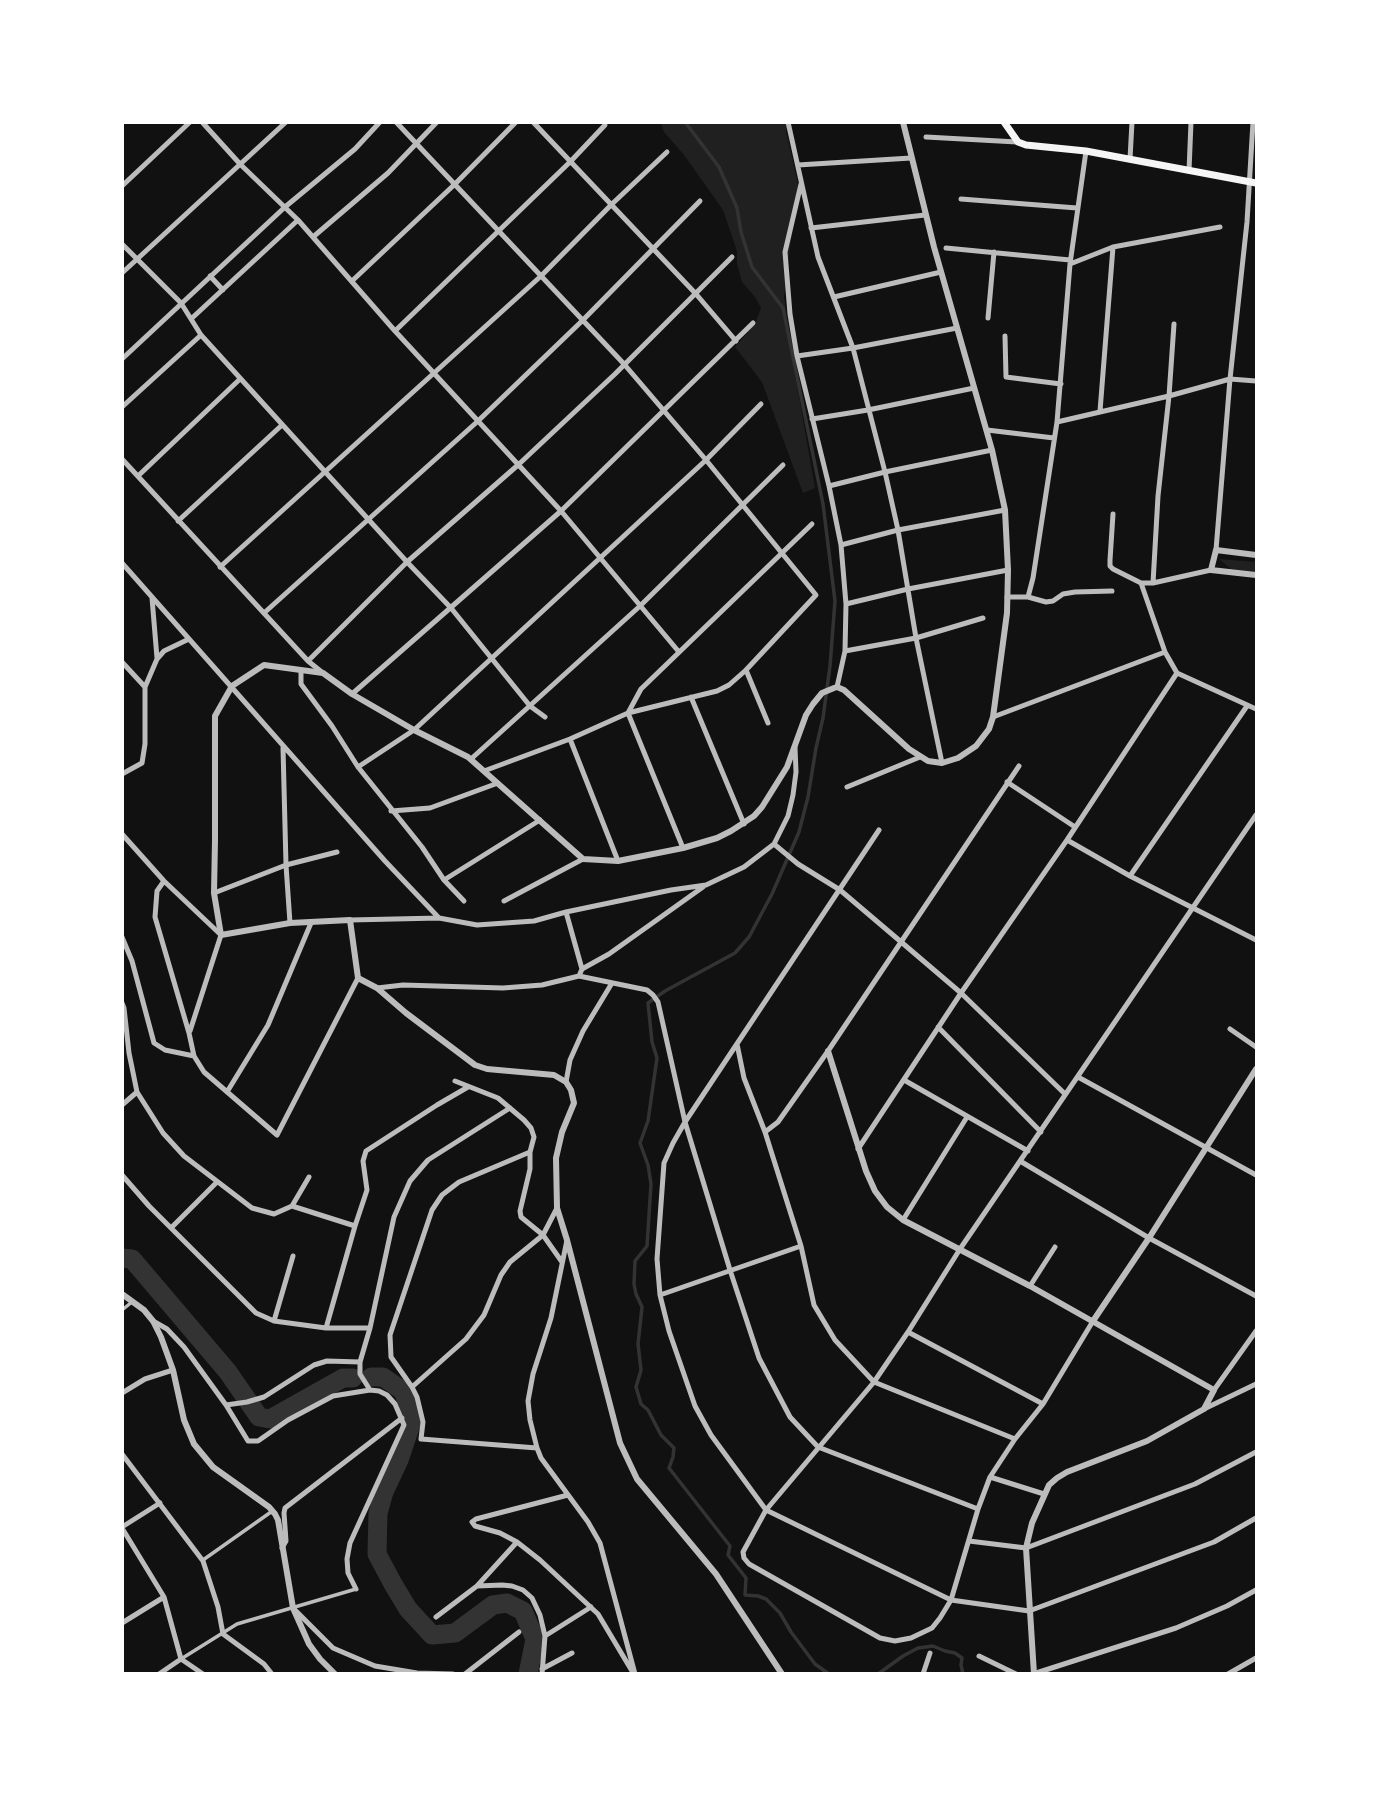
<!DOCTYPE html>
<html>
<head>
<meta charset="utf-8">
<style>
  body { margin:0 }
  #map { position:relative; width:1379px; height:1796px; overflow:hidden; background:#111; font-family:Manrope,sans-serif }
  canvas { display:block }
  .frame { position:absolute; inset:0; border:124px solid #fff; pointer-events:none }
</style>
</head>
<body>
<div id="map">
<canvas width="1379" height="1796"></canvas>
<div class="frame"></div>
</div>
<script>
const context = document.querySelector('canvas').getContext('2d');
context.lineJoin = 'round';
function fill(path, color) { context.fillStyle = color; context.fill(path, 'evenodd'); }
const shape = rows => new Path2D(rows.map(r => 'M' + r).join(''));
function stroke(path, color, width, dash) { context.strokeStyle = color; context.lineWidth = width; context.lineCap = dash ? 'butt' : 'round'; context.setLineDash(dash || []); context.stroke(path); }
const green = shape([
  [661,123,788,123,786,131,798,184,784,297,794,368,815,488,803,493,762,382,735,347,755,324,761,308,755,297,742,282,737,263,737,251,723,210,684,155,664,132],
  [1219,559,1256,562,1256,572,1231,569]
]);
const stream = shape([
  [685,122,719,167,737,208,741,232,752,267,783,308,823,504,835,601,830,666,823,718,816,748,808,797,799,832,772,894,749,937,735,953,665,991,648,1003,652,1042,657,1058,648,1121,640,1143,648,1165,651,1184,647,1246,635,1261,634,1284,636,1294,642,1307,638,1344,641,1370,636,1387,641,1404,648,1410,661,1435,674,1448,673,1457,669,1468,730,1546,728,1555,746,1578,745,1595,758,1596,766,1599,780,1613,791,1632,815,1664,829,1674],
  [878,1674,903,1656,918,1648,933,1646,945,1651,955,1653,962,1658,961,1665,963,1674]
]);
const river = shape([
  [122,1258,132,1259,228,1372,259,1417,270,1419,343,1378,353,1378],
  [371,1377,383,1377,403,1391,413,1418,399,1460,384,1492,378,1513,377,1554,393,1584,408,1609,432,1635,455,1633,493,1605,507,1603,523,1611,535,1639,528,1674]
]);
const pedestrian = shape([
  [122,1310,132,1302],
  [203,1560,271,1512],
  [181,1659,237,1624,356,1589]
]);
const minor = shape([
  [202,122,240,164,298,220,395,331,561,511,679,652],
  [396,122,624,364,706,460,816,595,746,670,729,685,717,691,628,713,570,739,484,771],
  [533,122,696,294,736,341],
  [788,122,818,257,853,348,885,472,898,530,916,638,942,763],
  [926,137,1017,142],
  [1130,159,1132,122],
  [798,165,911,158],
  [1189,171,1191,122],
  [801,184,785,252,790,314,797,356,829,486,841,545,846,604,845,651,837,687],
  [122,186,190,122],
  [961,199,1077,208],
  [811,228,925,215],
  [313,237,388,173,437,122],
  [122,244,181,303,201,335,407,562,451,608,530,706,545,717],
  [946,248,1070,260],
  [1070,264,1113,247,1220,227],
  [122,273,286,122],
  [210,276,223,290],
  [352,281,455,184,516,122],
  [834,297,941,272],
  [988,318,994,252],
  [191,319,298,220],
  [395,331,571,161,605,125],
  [1005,336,1006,377,1061,384],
  [797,356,853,348,957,328],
  [122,359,285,207,355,149,380,122],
  [122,407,201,335],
  [1100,411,1113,247],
  [812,419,868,410,974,388],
  [1057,422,1169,396,1230,379,1256,381],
  [987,430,1054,438],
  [122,459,308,661,323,673],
  [138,476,240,379],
  [829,486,885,472,992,450],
  [1113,514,1110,560,1110,566,1113,569,1141,583,1153,583,1211,570],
  [178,521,282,425],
  [841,545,898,530,1005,510],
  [1216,550,1230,379,1247,222,1253,122],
  [122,563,385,861,439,918],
  [220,567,541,276,612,204,667,152],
  [1141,583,1165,652,1177,673],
  [1153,583,1158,496,1169,396,1174,324],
  [1007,597,1028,597,1046,602,1053,601,1063,594,1075,592,1112,591],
  [1028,597,1033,578,1057,422,1070,264,1086,151],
  [152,598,157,658],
  [846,604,908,589,1008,570],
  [264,613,478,421,583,320,700,201],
  [845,651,916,638,983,618],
  [308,661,407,562,518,465,615,374,732,257],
  [122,662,145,687],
  [301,670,301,684,332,726,358,767,422,847,444,880,464,901],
  [746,670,768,723],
  [1177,673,1256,709],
  [352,694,561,511,753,323],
  [691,697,744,824],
  [993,717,1165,652],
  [570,739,618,861],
  [283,748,286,865,290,923],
  [471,759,640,606,783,465],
  [358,767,414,730,706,460,761,404],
  [122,774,142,763,145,744,145,687,157,659,164,651,189,639],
  [1007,782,1075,827],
  [847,787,920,757],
  [391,811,430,808,498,783],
  [879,830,685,1122,673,1143,664,1163,657,1259,660,1295,669,1331,695,1406,711,1435,766,1510,951,1600,1029,1611,1214,1542,1256,1518],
  [122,834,164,881,221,935,190,1031],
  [1067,840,1130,876,1256,940],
  [774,844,798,864,840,890,900,941,961,993,1065,1094],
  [683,848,628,713,641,689,812,524],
  [1130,876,1247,706],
  [444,880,540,820],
  [164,881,157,891,155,917,189,1033,194,1056,204,1072,277,1135,358,978],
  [214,893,286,865,337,852],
  [504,901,583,859],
  [566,912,582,969],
  [350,920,439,918,477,925,534,921,566,912,671,890,706,885,744,867,774,844,788,816,793,795,796,772,795,747],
  [122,937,132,961,154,1043,165,1050,194,1056],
  [579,976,582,969,609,954,703,887],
  [377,988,403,985,503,988,542,985,579,976,647,990,653,995,658,1002,685,1122,730,1270,759,1358,790,1417,818,1447,978,1509],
  [122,1003,124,1008,129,1053,137,1092,163,1133,184,1156,252,1208,274,1214,292,1206,309,1177],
  [938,1027,1041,1132],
  [1230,1029,1256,1047],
  [737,1044,744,1078,765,1132,801,1246,814,1305,835,1340,874,1382,1015,1439],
  [1078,1077,1256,1175],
  [904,1080,1028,1151],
  [455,1081,498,1098,524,1120,531,1128,534,1137,530,1152,530,1169,520,1211,521,1217,543,1235,562,1262],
  [566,1082,570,1060,583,1031,612,983],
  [227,1092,268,1025,311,923],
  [122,1105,137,1092],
  [765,1132,778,1122,828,1051,1019,766],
  [858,1149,961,993,1067,840,1177,673],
  [530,1152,459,1182,442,1195,432,1210,390,1335,391,1357,412,1387,417,1397,423,1422,421,1439,537,1448],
  [1020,1161,1149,1238,1256,1296],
  [122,1175,149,1206,256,1313,274,1321,326,1328,370,1328],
  [292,1206,355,1226],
  [903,1220,967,1117],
  [171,1228,217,1182],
  [567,1240,551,1318,533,1374,528,1401,530,1420,537,1448,541,1458,588,1522,600,1543,635,1674],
  [1030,1286,1055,1247],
  [660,1295,801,1246],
  [153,1321,167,1329,184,1347,226,1405,248,1441,258,1441,288,1420,333,1396,370,1390,379,1391,387,1395,395,1404,404,1425,350,1543,347,1559,348,1573,356,1589],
  [274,1321,293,1256],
  [1093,1321,1043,1404,1015,1439,990,1477,978,1509,951,1600,940,1618,932,1628,911,1638,895,1641,880,1638,749,1564,744,1558,743,1552,766,1510,874,1382,908,1332,960,1249,1256,815],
  [326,1328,355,1226,367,1190,363,1161,366,1151,437,1105,468,1087],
  [908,1332,1043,1404],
  [412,1387,466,1339,484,1315,501,1275,510,1262,543,1235,557,1208],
  [370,1390,360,1374,360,1362,370,1328,394,1217,410,1181,428,1160,510,1108],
  [1214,1390,1256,1331],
  [122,1393,145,1379,173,1370],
  [226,1405,247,1402,264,1397,314,1365,327,1361,360,1362],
  [1204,1409,1256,1384],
  [122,1454,203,1561,218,1607,223,1634,264,1664,272,1674],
  [990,1477,1044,1494],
  [568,1495,476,1519,472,1522,475,1526,500,1533,517,1542,540,1560,598,1614,632,1671],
  [122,1527,160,1503],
  [122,1528,164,1597,181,1659,203,1674],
  [969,1541,1026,1548,1195,1484,1256,1452],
  [282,1548,286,1541,284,1513,285,1508,402,1418],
  [477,1586,502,1585,512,1586,523,1590,532,1598,540,1615,545,1636,542,1674],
  [295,1610,333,1648,375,1666,417,1673,453,1674],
  [436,1617,477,1586,517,1542],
  [122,1623,164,1597],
  [545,1636,591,1607],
  [979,1656,1016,1674],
  [542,1669,572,1653],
  [159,1674,181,1659],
  [465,1674,519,1632],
  [923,1674,930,1653],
  [1033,1674,1176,1628,1227,1606,1256,1590],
  [1228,1674,1256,1658]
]);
const tertiary = shape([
  [1256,555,1216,550,1211,570,1256,575],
  [828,1051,866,1171,875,1191,887,1207,903,1220,1030,1286,1214,1390,1204,1409,1147,1441,1067,1472,1057,1478,1049,1485,1032,1523,1026,1548,1034,1674],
  [122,1294,144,1310,153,1321,161,1337,173,1370,184,1420,194,1444,213,1467,269,1507,275,1514,278,1520,293,1608,309,1644,320,1659,335,1674],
  [1093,1321,1149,1238,1256,1069],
  [782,1674,716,1574,637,1479,620,1443,567,1240,557,1208,556,1158,562,1132,574,1103,571,1090,566,1082,554,1075,487,1069,475,1065,406,1013,377,988,358,978,350,920,290,923,221,935,214,893,215,840,215,716,232,686,264,665,323,673,352,694,414,730,468,757,583,859,618,861,683,848,717,838,731,831,754,816,762,807,787,767,806,715,813,704,822,693,834,688,837,687,844,690,909,749,928,761,942,763,958,758,976,746,989,729,993,717,1007,613,1008,570,1005,510,992,450,934,247,903,122]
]);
const secondary = shape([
  [1004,122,1018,142,1026,145,1086,151,1256,183]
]);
fill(green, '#202020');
stroke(stream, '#333', 3.5);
stroke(river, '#333', 19);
stroke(pedestrian, '#bcbcbc', 3.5);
stroke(minor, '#bcbcbc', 5);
stroke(tertiary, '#bcbcbc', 6);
stroke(secondary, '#f5f5f5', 7);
</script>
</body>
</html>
